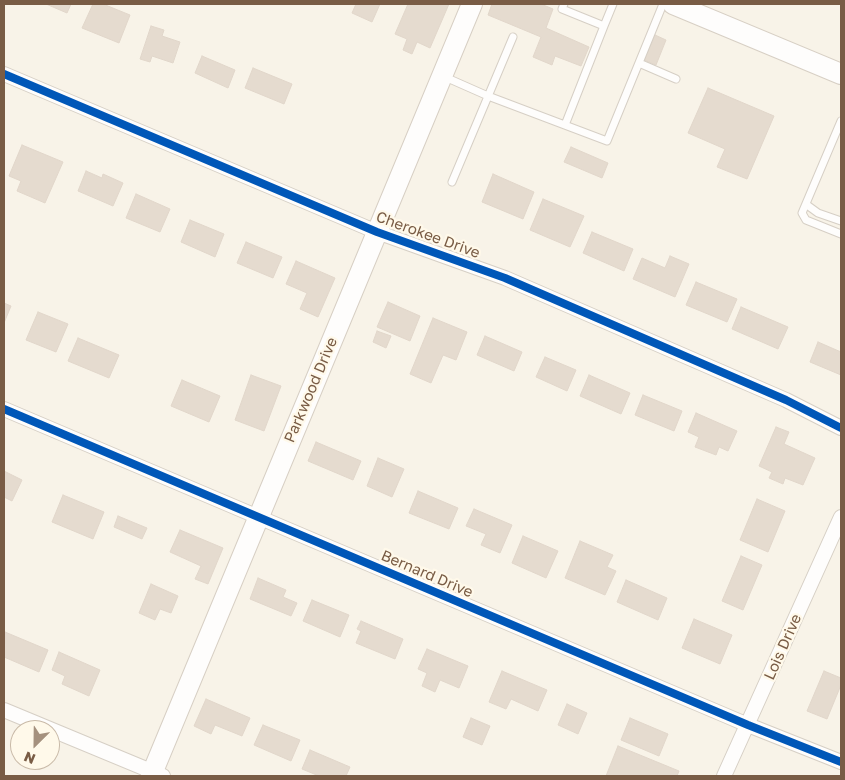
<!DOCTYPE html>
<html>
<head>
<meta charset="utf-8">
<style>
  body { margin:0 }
  #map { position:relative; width:845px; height:780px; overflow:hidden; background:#f8f3e8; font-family:"Golos Text",sans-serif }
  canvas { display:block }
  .frame { position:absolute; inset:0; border:5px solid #795c45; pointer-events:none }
  .north { position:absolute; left:10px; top:720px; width:50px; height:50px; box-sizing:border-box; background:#fff9ea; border:1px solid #c9baa8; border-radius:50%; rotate:203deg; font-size:14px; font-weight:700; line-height:20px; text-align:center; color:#795c45 }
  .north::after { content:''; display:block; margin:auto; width:18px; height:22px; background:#a5917e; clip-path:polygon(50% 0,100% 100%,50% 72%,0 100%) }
</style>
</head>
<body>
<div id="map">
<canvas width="845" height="780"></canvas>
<div class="frame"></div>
<div class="north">N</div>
</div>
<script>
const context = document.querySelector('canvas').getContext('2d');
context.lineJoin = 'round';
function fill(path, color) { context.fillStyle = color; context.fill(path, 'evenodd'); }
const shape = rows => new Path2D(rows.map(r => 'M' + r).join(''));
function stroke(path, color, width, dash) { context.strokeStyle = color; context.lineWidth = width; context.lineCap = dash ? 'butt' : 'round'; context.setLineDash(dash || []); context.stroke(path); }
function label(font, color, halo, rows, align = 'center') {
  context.font = font + ' "Golos Text",sans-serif'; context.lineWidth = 4.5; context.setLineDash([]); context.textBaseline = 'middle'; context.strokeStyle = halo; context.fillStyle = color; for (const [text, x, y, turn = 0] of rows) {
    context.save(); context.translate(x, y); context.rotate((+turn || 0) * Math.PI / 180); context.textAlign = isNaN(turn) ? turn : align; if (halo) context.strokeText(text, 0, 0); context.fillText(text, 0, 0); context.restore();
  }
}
const building = shape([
  [46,4,71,4,67,13,46,4],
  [93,4,103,4,130,15,119,43,82,28,93,4],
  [356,4,380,4,372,22,352,13,356,4],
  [408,4,449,4,430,48,417,42,412,54,403,50,407,39,395,34,408,4],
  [492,4,541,4,553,9,546,28,589,47,581,66,555,56,552,65,533,57,541,37,488,15,492,4],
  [151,26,164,30,162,36,180,42,173,63,152,56,150,62,140,59,151,26],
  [655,35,666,40,656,65,644,60,655,35],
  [202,56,235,70,228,88,195,73,202,56],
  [253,68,292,84,284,104,245,88,253,68],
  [708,88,774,116,747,179,717,167,725,149,688,133,708,88],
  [22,145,63,162,45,203,17,191,21,181,9,176,22,145],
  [571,147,608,163,602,178,564,162,571,147],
  [86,171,102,178,103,174,123,183,113,206,78,191,86,171],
  [493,174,534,192,523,219,482,202,493,174],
  [136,194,170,209,160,232,126,218,136,194],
  [543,199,584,216,570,247,530,230,543,199],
  [190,220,224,234,215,257,181,242,190,220],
  [592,232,633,249,624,271,583,253,592,232],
  [246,242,282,257,273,278,237,263,246,242],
  [670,256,689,264,675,297,633,279,642,258,665,268,670,256],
  [296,261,335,278,318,317,300,309,307,293,286,284,296,261],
  [696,282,737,299,727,322,686,305,696,282],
  [388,302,420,316,410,341,377,327,388,302],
  [4,303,11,306,4,323,4,303],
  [741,307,788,327,778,349,732,329,741,307],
  [38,312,68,324,56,352,26,340,38,312],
  [433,318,467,332,456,360,443,355,431,383,410,374,433,318],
  [377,331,391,336,386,348,373,342,377,331],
  [485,336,522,352,514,371,477,355,485,336],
  [78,338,119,355,109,378,68,361,78,338],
  [818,342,841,352,841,375,810,362,818,342],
  [545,357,576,370,567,391,536,377,545,357],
  [251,375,281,386,264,431,235,420,251,375],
  [589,375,630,393,621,414,580,396,589,375],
  [182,380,220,396,209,422,171,406,182,380],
  [643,395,682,411,674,431,635,415,643,395],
  [696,413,737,431,728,451,719,447,716,455,695,447,699,437,688,432,696,413],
  [776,427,789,432,784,444,815,458,803,485,785,478,783,484,769,478,772,472,759,466,776,427],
  [316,442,361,461,353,480,308,461,316,442],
  [378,458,404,469,392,497,367,486,378,458],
  [4,471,22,480,12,501,4,497,4,471],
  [418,491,458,508,449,529,409,513,418,491],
  [63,495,104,512,93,539,52,522,63,495],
  [757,499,785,511,768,552,740,540,757,499],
  [474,509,512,525,500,553,481,545,486,534,466,526,474,509],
  [118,516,147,528,142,539,114,527,118,516],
  [180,530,223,548,208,584,195,579,201,566,170,552,180,530],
  [523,536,558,551,546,578,512,563,523,536],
  [580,541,613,555,607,567,616,571,605,595,565,578,580,541],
  [741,556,762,565,743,610,722,601,741,556],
  [258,578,286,590,283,597,297,603,291,616,250,599,258,578],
  [626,580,667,598,658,620,617,602,626,580],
  [151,584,178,596,171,613,160,609,155,620,139,613,151,584],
  [312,600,349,615,340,637,303,621,312,600],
  [694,619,732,635,720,664,682,648,694,619],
  [361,621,403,639,395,659,356,643,361,631,357,629,361,621],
  [5,632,48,650,39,672,4,657,5,632],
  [427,649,468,666,459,688,440,680,435,692,422,686,427,673,418,669,427,649],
  [59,652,100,670,89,696,62,684,65,676,52,670,59,652],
  [502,671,547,690,538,711,511,699,506,709,489,702,502,671],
  [824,671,841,678,841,685,827,719,807,711,824,671],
  [206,699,250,718,242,736,215,725,211,734,194,726,206,699],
  [567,704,587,713,578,734,558,725,567,704],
  [471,718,490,726,482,745,463,737,471,718],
  [630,718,668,734,659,756,621,740,630,718],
  [263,725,300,740,291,761,254,745,263,725],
  [618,746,679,771,677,776,606,776,618,746],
  [310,750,350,767,346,776,319,776,302,769,310,750]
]);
const lane = shape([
  [564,4,562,9,604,26,565,125],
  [604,26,613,4],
  [639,63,676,79],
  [445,77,488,96,607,141,663,4],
  [841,121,802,213,806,220,841,234],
  [452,182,513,37],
  [807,205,818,213,841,221]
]);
const street = shape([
  [4,74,377,232,505,278,786,400,841,428],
  [4,409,748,725,841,762],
  [4,710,163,776],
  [724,776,841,517]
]);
const secondary = shape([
  [673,4,841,74],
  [151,776,472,4]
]);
const cycleway = shape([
  [4,74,377,232,505,278,786,400,841,428],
  [4,409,748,725,841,762]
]);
const streetNames = [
  ["Cherokee Drive",428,235,20],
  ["Parkwood Drive",311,390,-67],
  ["Bernard Drive",427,574,23],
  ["Lois Drive",783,647,-66]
];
fill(building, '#e5dbcf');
stroke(building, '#e1d6ca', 1);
stroke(lane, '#d6cfc5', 9);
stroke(street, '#d6cfc5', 16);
stroke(secondary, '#d7cfc4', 22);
stroke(lane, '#fefdfc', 7);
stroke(street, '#fefdfc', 14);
stroke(secondary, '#fefdfc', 20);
stroke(cycleway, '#0057b8', 8);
label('15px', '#795c45', '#fff9ea', streetNames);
</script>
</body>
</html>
